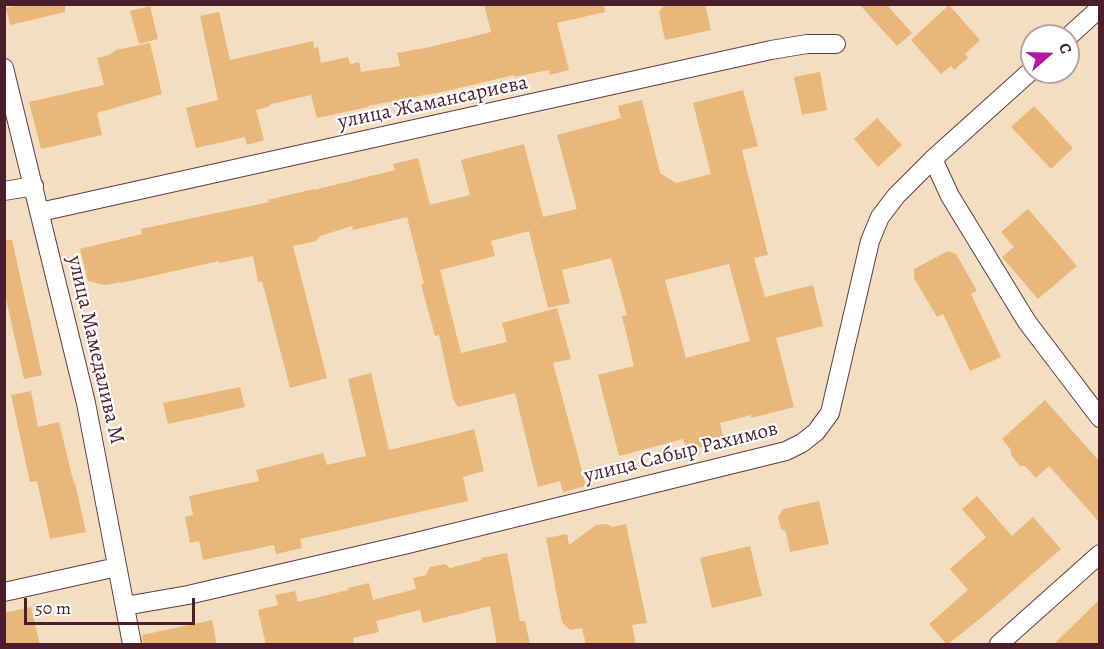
<!DOCTYPE html>
<html>
<head>
<meta charset="utf-8">
<style>
  body { margin:0 }
  #map { position:relative; width:1104px; height:649px; overflow:hidden; background:#f4dec1; font-family:Alegreya,serif }
  canvas { display:block }
  .frame { position:absolute; inset:0; border:6px solid #4a1f2b; pointer-events:none }
  .north { position:absolute; left:1020px; top:24px; width:60px; height:60px; box-sizing:border-box; background:#fff; border:2px solid #b7a5aa; border-radius:50%; rotate:70deg; font-size:16px; font-weight:700; line-height:24px; text-align:center; color:#4a1f2b }
  .north::after { content:''; display:block; margin:auto; width:21px; height:27px; background:#b5179e; clip-path:polygon(50% 0,100% 100%,50% 72%,0 100%) }
  .scale { position:absolute; left:24px; top:598px; width:171px; height:27px; box-sizing:border-box; border:3px solid #4a1f2b; border-top:0; padding-left:8px; font-size:18px; line-height:21px; white-space:nowrap; color:#4a1f2b; -webkit-text-stroke:4px #fff; paint-order:stroke }
</style>
</head>
<body>
<div id="map">
<canvas width="1104" height="649"></canvas>
<div class="frame"></div>
<div class="north">С</div>
<div class="scale">50 m</div>
</div>
<script>
const context = document.querySelector('canvas').getContext('2d');
context.lineJoin = 'round';
function fill(path, color) { context.fillStyle = color; context.fill(path, 'evenodd'); }
const shape = rows => new Path2D(rows.map(r => 'M' + r).join(''));
function stroke(path, color, width, dash) { context.strokeStyle = color; context.lineWidth = width; context.lineCap = dash ? 'butt' : 'round'; context.setLineDash(dash || []); context.stroke(path); }
function label(font, color, halo, rows, align = 'center') {
  context.font = font + ' Alegreya,serif'; context.lineWidth = 4.5; context.setLineDash([]); context.textBaseline = 'middle'; context.strokeStyle = halo; context.fillStyle = color; for (const [text, x, y, turn = 0] of rows) {
    context.save(); context.translate(x, y); context.rotate((+turn || 0) * Math.PI / 180); context.textAlign = isNaN(turn) ? turn : align; if (halo) context.strokeText(text, 0, 0); context.fillText(text, 0, 0); context.restore();
  }
}
const building = shape([
  [21,4,65,4,65,12,10,25,6,8],
  [484,4,604,4,605,12,557,23,569,70,550,75,549,70,514,77,514,75,451,90,368,106,368,107,317,118,311,95,271,104,268,107,256,110,264,140,247,145,245,137,196,148,186,108,218,100,200,16,219,12,230,60,313,41,314,48,318,47,321,63,348,57,350,64,359,62,361,72,400,66,397,53,430,47,491,32],
  [665,4,705,4,711,30,665,40,659,12],
  [859,4,886,4,912,33,897,46],
  [949,5,980,40,965,54,968,58,954,70,951,66,941,74,911,40],
  [150,6,158,39,139,44,130,11],
  [150,43,162,94,97,113,102,135,41,149,29,102,104,85,97,58,109,55,116,50],
  [820,72,827,110,802,115,794,77],
  [743,90,758,146,742,150,768,255,754,258,765,297,813,285,823,326,776,338,794,407,751,418,751,415,720,423,724,441,687,451,683,439,619,456,598,375,634,366,622,316,627,315,611,258,562,270,570,303,548,308,529,231,491,241,495,256,440,270,461,353,507,342,502,323,557,308,571,359,553,363,586,486,563,492,560,481,538,487,515,393,458,407,453,399,439,335,435,336,421,284,424,284,407,217,353,230,352,226,320,236,316,241,293,246,327,378,290,388,262,281,258,282,253,256,219,263,219,261,121,283,121,282,105,285,88,281,80,249,142,234,141,229,269,202,268,200,314,189,314,190,395,170,393,164,418,158,430,205,470,195,461,160,524,144,543,217,577,209,557,135,621,118,618,106,642,100,660,173,676,183,711,174,693,103],
  [729,264,750,341,686,358,665,280],
  [1034,106,1073,148,1051,169,1011,127],
  [877,118,902,145,878,167,854,139],
  [1028,209,1077,266,1038,299,1002,257,1014,247,1001,232],
  [4,240,12,240,42,375,24,379,4,290],
  [948,251,956,254,977,291,971,294,1001,357,970,371,943,314,937,317,914,278,914,269],
  [371,373,389,450,456,434,474,429,484,471,463,477,468,501,300,539,302,548,276,554,274,545,203,560,199,541,190,543,185,517,193,515,189,496,259,481,256,470,323,453,327,465,366,456,348,379],
  [240,387,245,407,168,424,163,403],
  [31,391,38,427,59,422,74,484,75,483,86,532,50,539,37,481,30,482,11,395],
  [1045,400,1100,462,1100,523,1049,466,1036,478,1025,466,1020,466,1011,455,1011,450,1002,439],
  [977,496,1012,536,1033,517,1061,549,987,613,947,645,929,624,968,590,950,569,986,537,962,509],
  [819,501,829,544,790,552,786,532,781,529,778,517,783,509],
  [606,524,613,527,626,524,647,623,632,625,636,645,586,645,582,628,570,630,562,622,546,538,567,534,569,545,596,525],
  [750,546,762,596,712,608,700,558],
  [507,553,520,621,525,621,530,645,497,645,490,606,423,623,420,610,376,621,379,632,353,638,354,645,266,645,258,610,278,605,275,595,295,591,298,602,348,590,348,588,369,583,373,600,416,589,413,578,426,575,430,567,445,564,450,568,482,560,481,558],
  [1100,599,1100,645,1053,645],
  [31,607,40,645,4,645,4,613],
  [212,620,217,645,143,645,142,635]
]);
const minor = shape([
  [1068,37,1100,8],
  [4,68,86,403,132,644],
  [933,159,950,196,1027,322,1100,418],
  [4,191,34,186],
  [40,212,771,50,807,44,836,44],
  [4,592,117,567],
  [125,606,188,595,408,544,786,451,802,443,816,432,830,413,870,241,880,217,896,196,933,159,1032,70],
  [999,644,1100,554]
]);
const streetNames = [
  ["улица Жамансариева",433,103,-12],
  ["улица Мамедалива М",95,350,77],
  ["улица Сабыр Рахимов",681,453,-14]
];
fill(building, '#e8b779');
stroke(minor, '#643c42', 20);
stroke(minor, '#fff', 18);
label('21px', '#4a1f2b', '#fff', streetNames);
</script>
</body>
</html>
